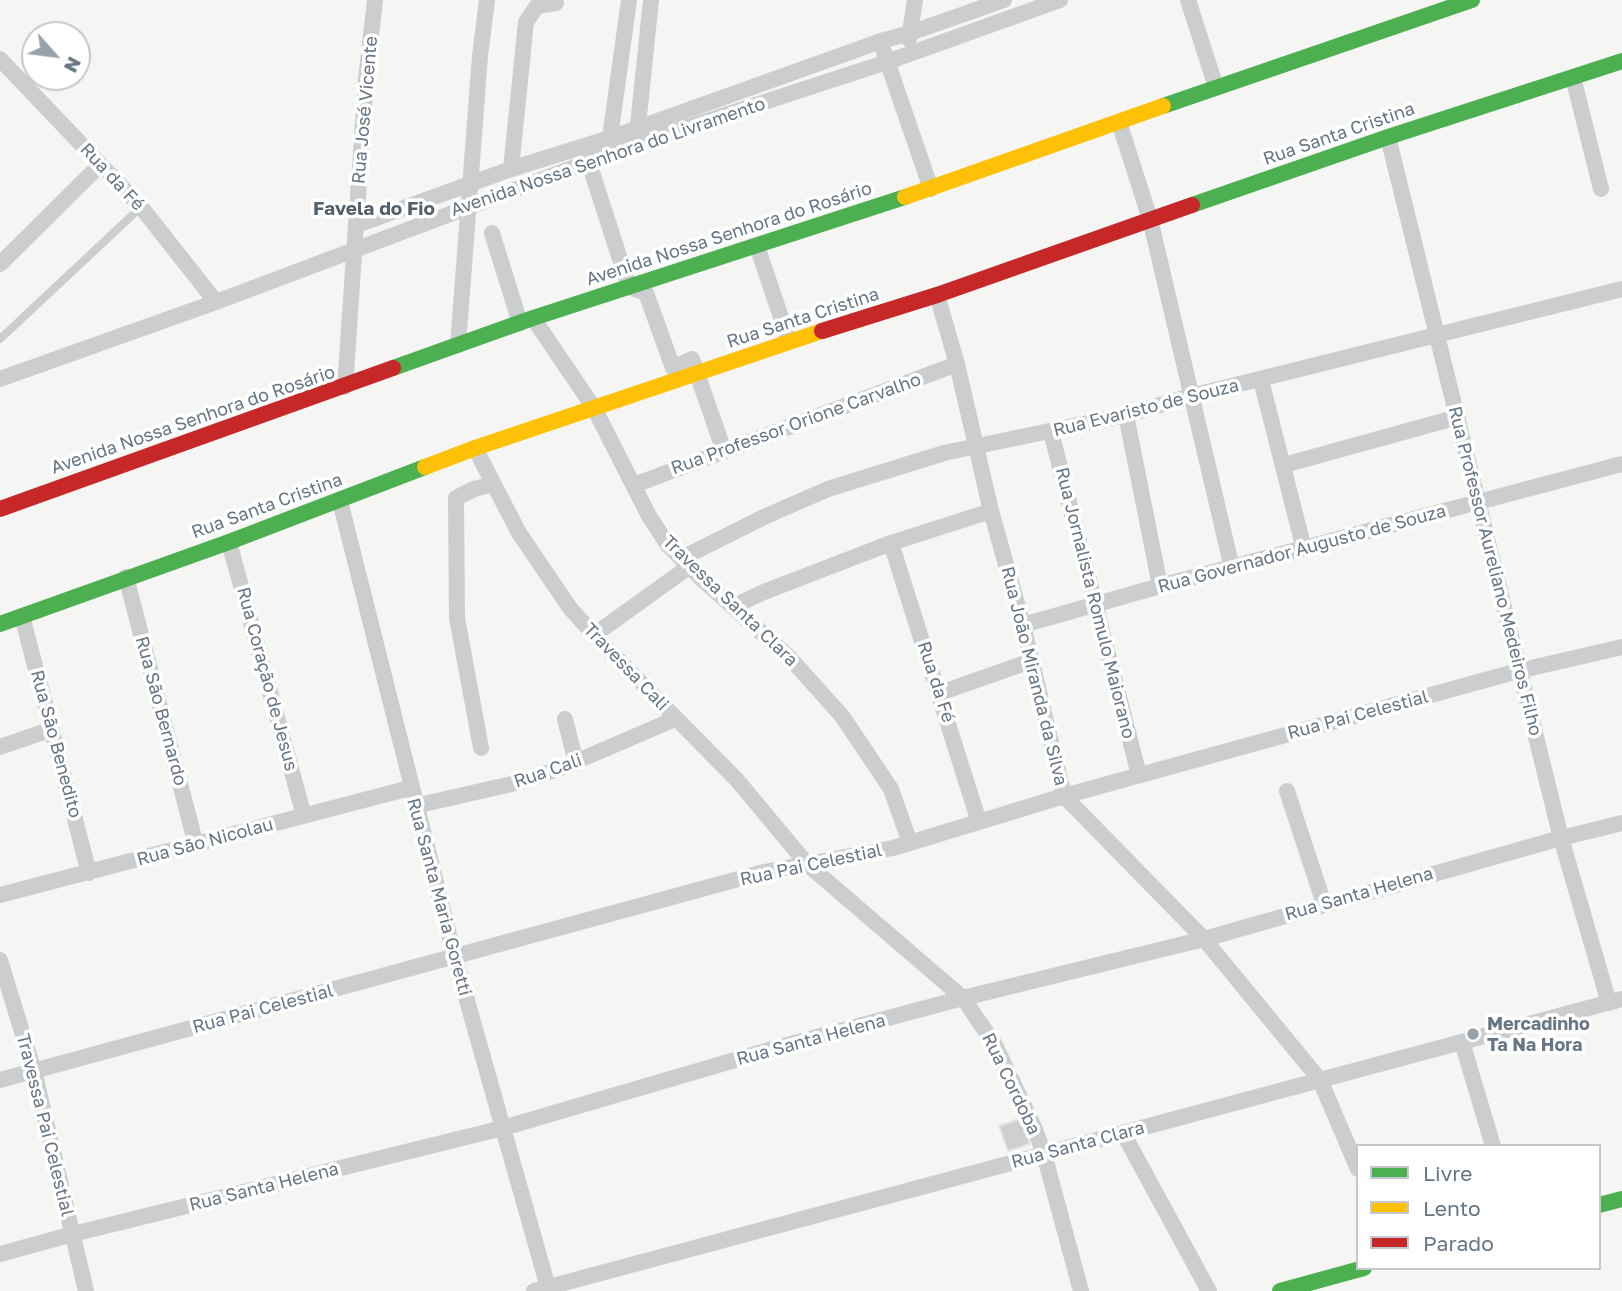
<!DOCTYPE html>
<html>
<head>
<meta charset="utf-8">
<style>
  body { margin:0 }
  #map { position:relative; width:1622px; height:1291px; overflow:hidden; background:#f5f5f4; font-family:"Golos Text",sans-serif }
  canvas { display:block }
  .legend { position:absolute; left:1356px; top:1144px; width:245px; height:126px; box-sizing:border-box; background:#fff; border:2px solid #c2c8ce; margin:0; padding:9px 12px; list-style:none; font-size:21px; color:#667684 }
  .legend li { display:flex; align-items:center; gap:14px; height:35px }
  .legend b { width:35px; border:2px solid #c2c8ce }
  .north { position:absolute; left:21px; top:21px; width:70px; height:70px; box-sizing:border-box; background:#fff; border:2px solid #c2c8ce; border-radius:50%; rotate:118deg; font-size:19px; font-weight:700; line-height:28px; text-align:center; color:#667684 }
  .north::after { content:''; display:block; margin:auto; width:24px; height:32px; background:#98a2ab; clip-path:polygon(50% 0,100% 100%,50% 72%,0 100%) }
</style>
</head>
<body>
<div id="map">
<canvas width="1622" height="1291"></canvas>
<ul class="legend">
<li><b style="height:9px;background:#4caf50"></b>Livre</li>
<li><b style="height:9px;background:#ffc107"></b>Lento</li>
<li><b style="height:9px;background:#c62828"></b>Parado</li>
</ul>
<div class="north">N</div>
</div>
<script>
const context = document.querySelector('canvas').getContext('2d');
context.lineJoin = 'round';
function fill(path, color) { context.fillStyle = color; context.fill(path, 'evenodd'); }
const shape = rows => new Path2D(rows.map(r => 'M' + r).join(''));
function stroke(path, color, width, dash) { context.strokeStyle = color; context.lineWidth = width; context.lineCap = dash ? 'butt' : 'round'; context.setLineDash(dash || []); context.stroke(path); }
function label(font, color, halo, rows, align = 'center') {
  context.font = font + ' "Golos Text",sans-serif'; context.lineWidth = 7; context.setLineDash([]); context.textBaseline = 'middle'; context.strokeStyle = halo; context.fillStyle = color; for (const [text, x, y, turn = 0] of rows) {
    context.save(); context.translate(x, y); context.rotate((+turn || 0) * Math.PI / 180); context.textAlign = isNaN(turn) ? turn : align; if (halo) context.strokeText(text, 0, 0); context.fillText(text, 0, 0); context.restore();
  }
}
const building = shape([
  [1022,1118,1030,1144,1008,1151,999,1126,1022,1118]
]);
const lane = shape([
  [0,339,141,207]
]);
const street = shape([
  [1188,0,1216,87],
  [909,39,915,0],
  [884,52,931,189],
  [0,59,141,207,216,302],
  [1573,77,1601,189],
  [1119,122,1150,219,1232,568],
  [637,135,651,0],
  [1388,137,1561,838,1609,1003],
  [609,145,629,0],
  [589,163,629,287,646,293,673,368,692,359,724,451],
  [511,169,526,22,537,6,556,3],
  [357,225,511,169,610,138,881,41,910,33,1004,0],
  [492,233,520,323],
  [757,246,789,341],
  [0,264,100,165],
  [937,295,957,364,991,511,1023,625,1064,796,1204,939,1320,1080,1358,1169],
  [533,318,594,408,649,516,668,545,703,580,789,657,842,716,891,789,910,843],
  [458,345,480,56,487,0],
  [0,379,216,302,636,144,887,62,1060,0],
  [1261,380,1304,549],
  [345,387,366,79,375,0],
  [1126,415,1160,586],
  [1051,432,1139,775],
  [475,448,519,533,570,608,594,635,737,780,807,864,963,998,995,1045,1034,1127,1044,1154,1081,1291],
  [1284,465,1458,417],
  [634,485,957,364],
  [340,501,455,958,549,1291],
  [229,542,304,816],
  [891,543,979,822],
  [682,558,764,517,828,489,944,453,1126,415,1191,396,1622,289],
  [126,577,196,845],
  [734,606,764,592,891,543,991,511],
  [22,616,89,873],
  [1023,625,1160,586,1622,464],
  [594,635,690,566],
  [940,693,1031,661],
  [565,719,576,763],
  [0,747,52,729],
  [481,748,457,618,456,498,474,489,493,484],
  [1287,791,1324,904],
  [415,806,516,783,561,768,675,719],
  [0,895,410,788],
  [0,960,34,1071,86,1291],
  [1462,1042,1493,1146],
  [0,1080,764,872,893,848,1064,796,1518,671,1622,647],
  [1123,1133,1209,1291],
  [0,1254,73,1234,503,1128,776,1048,963,998,1204,939,1561,838,1622,823],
  [534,1291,1622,999]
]);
const fast = shape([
  [1163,106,1472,0],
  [1192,205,1388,137,1622,61],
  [393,368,533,318,905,197],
  [0,624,229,542,425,467],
  [1599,1205,1622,1199],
  [1280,1291,1364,1268]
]);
const slow = shape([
  [905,197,1163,106],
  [425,467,475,448,822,331]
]);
const jam = shape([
  [822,331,937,295,1192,205],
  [0,509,393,368]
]);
const markers = [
  [1473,1034,7,"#98a2ab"]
];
const streetNames = [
  ["Rua José Vicente",365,110,-85],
  ["Rua Santa Cristina",1339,134,-19],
  ["Avenida Nossa Senhora do Livramento",608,157,-19],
  ["Rua da Fé",112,177,47],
  ["Avenida Nossa Senhora do Rosário",729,234,-18],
  ["Rua Santa Cristina",803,318,-18],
  ["Rua Evaristo de Souza",1146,408,-14],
  ["Avenida Nossa Senhora do Rosário",193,420,-19],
  ["Rua Professor Orione Carvalho",796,424,-20],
  ["Rua Santa Cristina",267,506,-20],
  ["Rua Governador Augusto de Souza",1302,549,-15],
  ["Rua Professor Aureliano Medeiros Filho",1495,571,76],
  ["Travessa Santa Clara",730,601,44],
  ["Rua Jornalista Romulo Maiorano",1095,603,76],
  ["Travessa Cali",626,667,46],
  ["Rua João Miranda da Silva",1034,676,76],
  ["Rua Coração de Jesus",267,679,75],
  ["Rua da Fé",936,682,72],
  ["Rua São Bernardo",161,711,75],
  ["Rua Pai Celestial",1358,715,-15],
  ["Rua São Benedito",56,744,75],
  ["Rua Cali",548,771,-19],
  ["Rua São Nicolau",205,842,-15],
  ["Rua Pai Celestial",811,865,-12],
  ["Rua Santa Helena",1359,894,-16],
  ["Rua Santa Maria Goretti",439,897,75],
  ["Rua Pai Celestial",263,1009,-15],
  ["Rua Santa Helena",811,1040,-15],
  ["Rua Cordoba",1011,1084,64],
  ["Travessa Pai Celestial",45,1125,76],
  ["Rua Santa Clara",1078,1145,-15],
  ["Rua Santa Helena",264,1187,-14]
];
const poiNames = [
  ["Mercadinho",1487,1024],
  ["Ta Na Hora",1487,1045]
];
const neighbourhoodNames = [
  ["Favela do Fio",374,209]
];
fill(building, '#cdcfd0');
stroke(building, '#e4e4e4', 2);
stroke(lane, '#cbcdce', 8);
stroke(street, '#cbcdce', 16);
stroke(fast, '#4caf50', 16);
stroke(slow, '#ffc107', 16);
stroke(jam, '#c62828', 16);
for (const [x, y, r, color] of markers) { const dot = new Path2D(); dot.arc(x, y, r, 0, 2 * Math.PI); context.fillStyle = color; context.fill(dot); stroke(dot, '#fff', 2.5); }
label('18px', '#667684', '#fff', streetNames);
label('bold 18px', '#667684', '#fff', poiNames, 'left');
label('bold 19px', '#535f69', '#fff', neighbourhoodNames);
</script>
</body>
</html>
